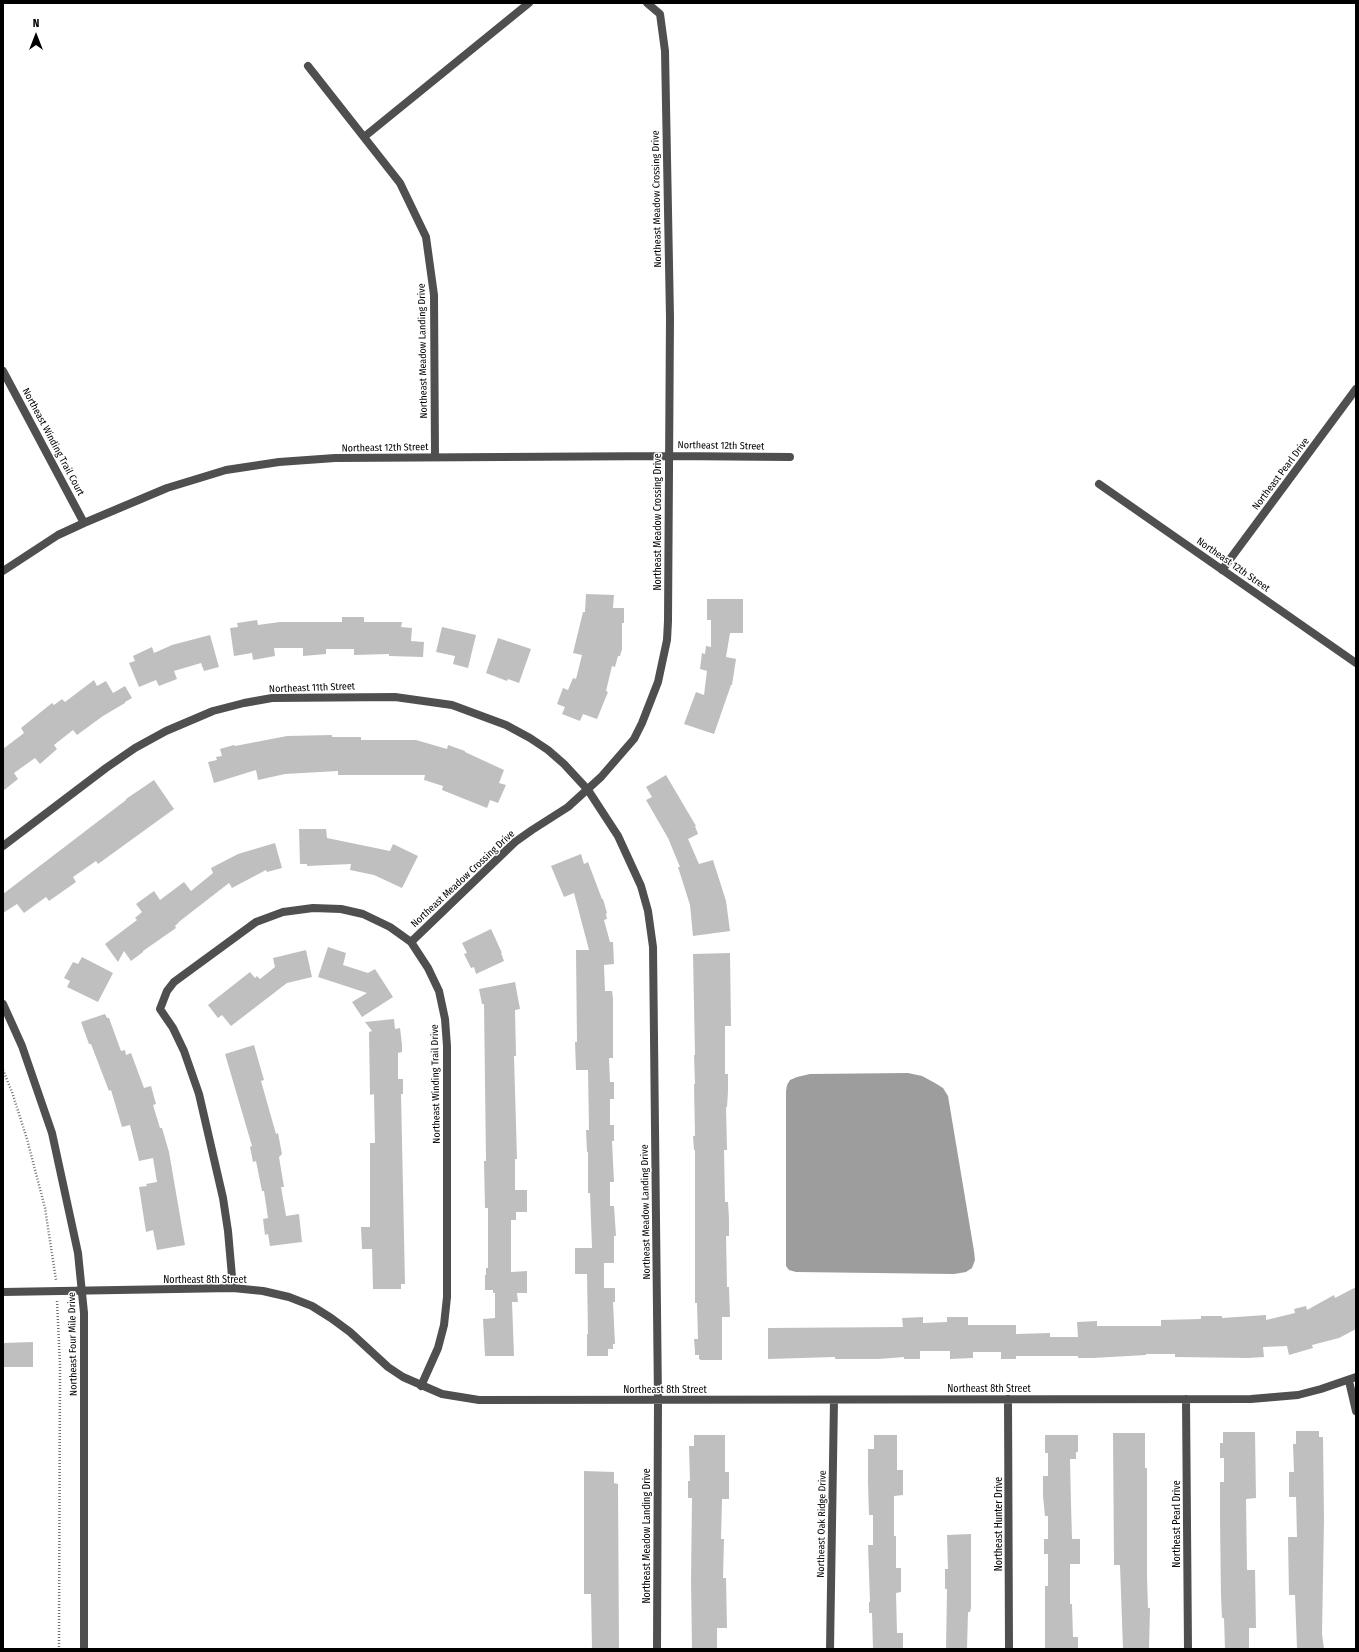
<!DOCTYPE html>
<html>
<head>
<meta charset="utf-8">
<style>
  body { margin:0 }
  #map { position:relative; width:1359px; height:1652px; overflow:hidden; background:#fff; font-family:"Fira Sans Condensed",sans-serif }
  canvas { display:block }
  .frame { position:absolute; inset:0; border:4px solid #000; pointer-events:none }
  .north { position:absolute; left:16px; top:16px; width:40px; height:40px; -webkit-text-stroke:3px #fff; paint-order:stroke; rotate:0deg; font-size:11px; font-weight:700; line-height:16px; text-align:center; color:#000 }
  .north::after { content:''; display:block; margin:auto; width:14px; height:18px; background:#000; clip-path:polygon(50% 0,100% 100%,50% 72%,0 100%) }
</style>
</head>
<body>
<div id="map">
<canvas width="1359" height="1652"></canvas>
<div class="frame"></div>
<div class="north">N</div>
</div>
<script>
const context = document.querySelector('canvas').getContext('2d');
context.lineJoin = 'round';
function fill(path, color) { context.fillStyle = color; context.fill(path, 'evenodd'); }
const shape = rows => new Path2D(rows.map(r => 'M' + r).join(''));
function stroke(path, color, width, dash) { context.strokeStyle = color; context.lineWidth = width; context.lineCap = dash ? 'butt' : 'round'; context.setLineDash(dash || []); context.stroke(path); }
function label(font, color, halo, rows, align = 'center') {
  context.font = font + ' "Fira Sans Condensed",sans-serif'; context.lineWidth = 3; context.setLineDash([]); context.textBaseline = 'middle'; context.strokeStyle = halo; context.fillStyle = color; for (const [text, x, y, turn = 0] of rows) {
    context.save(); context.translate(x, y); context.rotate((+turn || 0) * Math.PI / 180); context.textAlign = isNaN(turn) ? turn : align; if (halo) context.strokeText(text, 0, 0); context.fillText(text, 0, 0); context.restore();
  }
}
const water = shape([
  [908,1073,922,1076,935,1083,943,1088,948,1096,974,1251,975,1260,972,1268,966,1272,954,1274,796,1272,789,1270,786,1266,786,1091,787,1085,790,1080,797,1077,810,1074]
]);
const building = shape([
  [586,594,614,595,613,608,624,608,624,623,622,623,622,649,620,656,618,656,615,667,612,666,606,691,608,692,597,719,583,714,580,721,562,714,565,707,557,704,563,688,568,690,573,678,576,679,582,655,573,653,583,612,585,612],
  [707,599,743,599,743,633,730,633,726,657,736,659,732,685,731,685,714,734,684,724,696,692,704,695,707,671,700,669,702,653,705,654,706,646,711,647,711,620,707,620],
  [342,617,364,617,364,622,402,622,401,627,412,628,411,641,424,642,423,657,389,656,389,654,354,655,354,649,326,649,326,654,303,656,303,648,274,648,275,656,253,660,252,653,234,656,230,628,238,627,237,623,257,620,258,625,280,622,342,622],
  [442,627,476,635,468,668,453,664,455,656,436,652],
  [210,635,219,667,204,671,201,663,174,671,177,679,159,686,156,680,139,687,129,663,135,661,133,656,152,647,154,653,172,645],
  [498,638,531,649,519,683,508,679,507,681,486,673],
  [94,680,97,686,106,681,113,693,125,686,132,698,125,702,125,703,103,716,77,735,73,730,54,745,57,749,40,764,35,758,14,773,18,779,3,791,3,749,24,733,21,728,52,703,54,705,62,699,65,702],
  [332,735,332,737,361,737,361,740,416,740,447,749,448,745,465,751,465,752,504,770,499,783,506,785,498,803,490,800,487,808,442,790,443,786,424,780,425,775,338,775,338,771,285,774,258,780,256,770,214,783,208,762,217,760,216,757,222,756,220,749,234,745,235,746,287,736],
  [666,775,696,826,695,826,698,834,688,839,699,864,713,860,726,901,730,931,693,936,690,905,678,867,680,867,668,838,646,800,652,797,646,787],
  [154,780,174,809,98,864,96,861,73,877,76,882,49,901,46,897,24,913,17,904,3,913,3,894,126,800,126,799],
  [299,829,326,829,327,838,390,851,393,844,418,856,402,888,374,875,350,870,351,864,307,866,307,864,300,864],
  [275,843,282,868,267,872,266,870,232,888,229,883,180,921,175,926,176,928,143,951,143,952,131,961,124,951,118,962,105,944,137,920,135,918,142,912,136,904,154,891,160,900,184,882,191,891,213,873,211,868,238,854],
  [581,854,584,864,588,862,602,899,603,899,607,913,606,914,607,919,604,920,610,942,613,942,614,964,604,965,605,991,612,991,613,998,613,1058,609,1058,610,1082,614,1082,614,1099,610,1099,610,1125,614,1125,614,1141,612,1141,614,1182,610,1182,610,1206,614,1206,616,1236,614,1236,614,1263,604,1263,604,1288,615,1288,615,1302,613,1302,615,1344,613,1344,613,1349,608,1349,608,1356,587,1356,587,1334,588,1334,587,1274,575,1274,575,1248,592,1248,590,1193,588,1193,588,1152,587,1152,586,1130,589,1130,588,1070,576,1070,575,1042,577,1042,576,950,589,950,574,893,564,897,551,866],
  [491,929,502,953,501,953,504,961,476,974,474,967,471,968,464,954,467,953,462,943],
  [328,947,346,953,343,965,368,973,375,969,393,997,362,1017,352,1002,367,993,318,977],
  [306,950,312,977,287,983,231,1026,222,1015,218,1018,208,1005,250,972,255,978,257,976,260,979,275,967,273,958],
  [730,953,731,1026,725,1026,725,1074,728,1074,728,1091,727,1107,726,1107,727,1150,724,1150,725,1202,728,1202,729,1219,729,1236,726,1236,727,1287,729,1287,730,1317,722,1317,722,1360,701,1360,699,1359,699,1355,695,1355,695,1351,694,1339,698,1339,697,1303,695,1303,695,1150,694,1150,693,1136,695,1136,694,1084,695,1084,694,1055,695,1055,693,954],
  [82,957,113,973,98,1002,67,987,70,981,64,978,73,962,78,964],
  [515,982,520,1009,515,1010,516,1056,514,1056,517,1159,515,1159,515,1190,527,1190,527,1212,516,1212,516,1220,511,1220,511,1272,527,1271,527,1293,517,1293,518,1302,512,1302,514,1356,485,1356,483,1319,495,1318,495,1293,493,1293,493,1290,485,1290,485,1275,486,1275,486,1268,488,1268,488,1208,485,1208,484,1161,486,1161,484,1004,482,1004,479,989],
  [105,1014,107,1018,109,1018,121,1051,125,1050,126,1055,131,1053,144,1088,151,1086,156,1104,153,1105,160,1128,162,1128,169,1152,185,1245,157,1250,153,1230,146,1232,139,1187,147,1186,146,1184,157,1182,153,1158,139,1161,130,1125,122,1127,111,1090,109,1091,91,1044,89,1044,81,1022],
  [394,1019,395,1029,400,1028,402,1045,402,1052,398,1053,398,1079,403,1079,403,1094,401,1094,405,1284,401,1284,401,1289,373,1289,372,1249,362,1249,361,1227,370,1227,370,1143,375,1143,374,1094,370,1095,369,1032,372,1031,365,1022],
  [254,1045,264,1080,261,1081,276,1134,278,1133,282,1154,279,1157,284,1187,281,1187,286,1216,299,1214,302,1242,270,1246,268,1234,265,1235,263,1219,268,1218,264,1191,262,1191,256,1161,253,1162,250,1147,252,1146,225,1054],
  [1356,1287,1356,1329,1339,1338,1312,1345,1313,1348,1289,1355,1287,1346,1263,1347,1264,1357,1248,1358,1175,1357,1175,1354,1146,1354,1146,1355,1093,1358,1078,1358,1078,1356,1016,1356,1016,1359,1001,1359,1001,1352,973,1352,973,1358,950,1359,950,1351,920,1351,920,1359,904,1359,904,1357,879,1359,835,1359,835,1357,768,1359,768,1328,903,1327,902,1318,923,1317,923,1323,947,1322,947,1317,968,1317,968,1325,1016,1325,1016,1334,1050,1333,1050,1337,1078,1337,1077,1322,1097,1321,1097,1326,1161,1326,1161,1320,1201,1319,1201,1316,1222,1316,1222,1318,1266,1315,1266,1320,1295,1313,1294,1309,1306,1306,1307,1310,1334,1295,1335,1298],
  [33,1342,33,1367,3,1367,3,1343],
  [1296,1431,1319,1431,1319,1437,1323,1437,1324,1519,1322,1634,1324,1649,1297,1649,1295,1595,1289,1595,1288,1537,1297,1537,1296,1497,1289,1497,1289,1472,1294,1472,1293,1444,1296,1444],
  [1223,1432,1255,1432,1256,1498,1246,1499,1247,1570,1255,1570,1256,1628,1249,1628,1249,1649,1225,1649,1224,1618,1222,1618,1221,1596,1220,1520,1220,1482,1224,1482,1224,1458,1220,1458,1220,1443,1223,1443],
  [1113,1433,1145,1433,1145,1468,1147,1468,1147,1577,1148,1608,1150,1608,1149,1649,1123,1649,1120,1565,1114,1565],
  [694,1435,725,1435,725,1472,729,1472,729,1499,722,1499,721,1539,724,1539,723,1578,726,1578,727,1628,717,1628,717,1649,692,1649,691,1582,692,1498,688,1498,688,1481,690,1481,689,1446,694,1446],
  [874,1435,897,1435,897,1470,903,1470,903,1495,894,1496,894,1536,896,1536,896,1568,901,1568,901,1592,896,1593,897,1633,903,1633,903,1649,873,1649,872,1613,869,1613,869,1602,870,1602,868,1545,873,1545,873,1515,869,1515,868,1481,868,1449,874,1449],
  [1045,1435,1078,1435,1078,1452,1076,1452,1076,1459,1070,1459,1071,1504,1072,1539,1080,1539,1080,1564,1070,1564,1070,1604,1072,1604,1073,1637,1078,1637,1078,1649,1045,1649,1045,1586,1048,1586,1048,1554,1044,1554,1044,1539,1048,1539,1048,1516,1045,1516,1043,1496,1043,1476,1048,1476,1048,1453,1045,1453],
  [584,1471,614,1472,614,1483,618,1484,619,1649,592,1649,591,1594,584,1594],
  [971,1534,971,1608,970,1612,968,1612,967,1649,946,1649,947,1589,945,1589,945,1569,948,1569,947,1535]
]);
const path = shape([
  [3,1070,12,1092,27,1139,45,1208,56,1280],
  [57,1301,60,1365,59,1649]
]);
const minor = shape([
  [308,66,400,183,426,237,434,295,435,457],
  [364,137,529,3],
  [3,371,84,523],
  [1099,484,1356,663],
  [1222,570,1356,389],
  [3,571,58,535,84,523,167,488,226,470,279,462,335,458,669,456,790,457],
  [3,846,106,768,135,748,166,731,213,711,244,703,272,698,395,697,452,705,506,725,530,738,548,750,564,764,588,790,618,836,641,886,648,911,653,947,658,1400,657,1649],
  [411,942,515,842,532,830,568,807,601,777,634,739,642,723,658,682,667,640,668,621,670,317,665,51,660,14,647,3],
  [233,1288,228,1231,223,1198,199,1094,184,1051,173,1028,160,1009,167,991,174,982,256,922,283,912,313,908,341,909,363,914,390,927,411,942,428,968,439,991,445,1019,447,1046,447,1297,444,1325,438,1348,421,1386],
  [3,1292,233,1288,263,1291,289,1297,312,1306,331,1318,350,1332,388,1367,403,1377,442,1394,479,1400,1251,1399,1298,1395,1321,1389,1356,1377],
  [1349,1381,1356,1411],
  [1008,1399,1009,1649],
  [1186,1399,1188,1649],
  [830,1649,834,1400]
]);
const tertiary = shape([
  [3,1004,22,1046,52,1133,78,1253,84,1313,84,1649]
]);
const streetNames = [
  ["Northeast Meadow Crossing Drive",657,199,-91],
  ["Northeast Meadow Landing Drive",423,351,-91],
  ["Northeast Winding Trail Court",53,442,62],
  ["Northeast 12th Street",721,446,1],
  ["Northeast 12th Street",385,448,-1],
  ["Northeast Pearl Drive",1281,474,-53],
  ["Northeast Meadow Crossing Drive",658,522,-90],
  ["Northeast 12th Street",1233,565,35],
  ["Northeast 11th Street",312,688,-2],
  ["Northeast Meadow Crossing Drive",463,879,-43],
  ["Northeast Winding Trail Drive",436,1084,-91],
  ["Northeast Meadow Landing Drive",646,1212,-91],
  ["Northeast 8th Street",205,1280],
  ["Northeast Four Mile Drive",73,1344,-91],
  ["Northeast 8th Street",989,1389],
  ["Northeast 8th Street",665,1390],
  ["Northeast Oak Ridge Drive",822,1524,-89],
  ["Northeast Hunter Drive",999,1524,-90],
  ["Northeast Pearl Drive",1177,1524,-90],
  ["Northeast Meadow Landing Drive",647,1536,-90]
];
fill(water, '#9d9d9d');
fill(building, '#bfbfbf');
stroke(path, '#717171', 2.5, [1, 2]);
stroke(minor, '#4f4f4f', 8);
stroke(tertiary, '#4f4f4f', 8);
label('10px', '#000', '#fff', streetNames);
</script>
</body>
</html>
